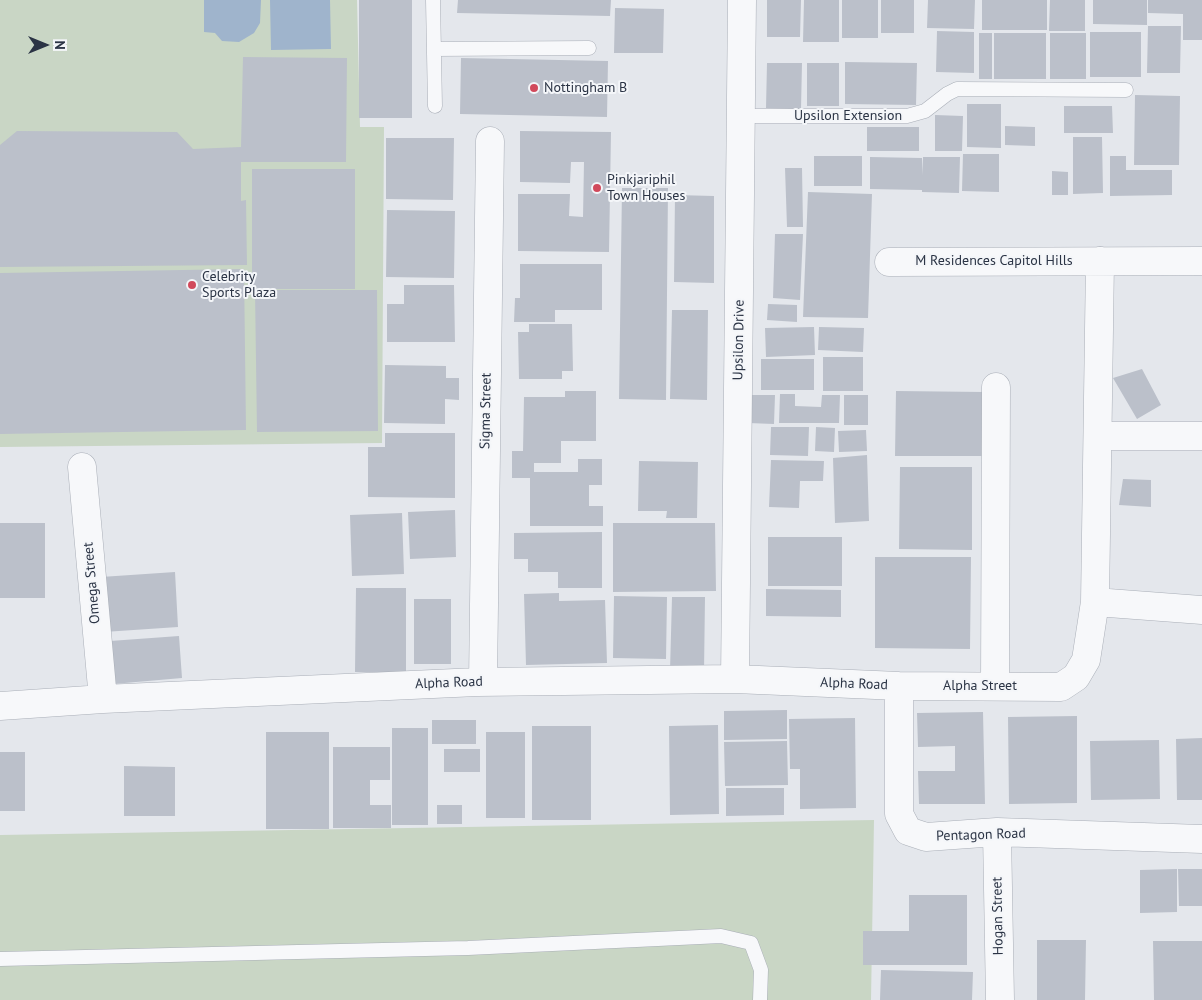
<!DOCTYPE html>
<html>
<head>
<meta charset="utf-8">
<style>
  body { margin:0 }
  #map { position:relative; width:1202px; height:1000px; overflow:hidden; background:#e4e7ec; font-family:"PT Sans",sans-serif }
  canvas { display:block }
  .north { position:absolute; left:20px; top:20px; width:50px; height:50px; -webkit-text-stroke:4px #f4f6f9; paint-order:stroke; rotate:90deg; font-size:14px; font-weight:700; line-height:20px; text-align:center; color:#2b3445 }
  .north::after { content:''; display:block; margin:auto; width:18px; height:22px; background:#2b3445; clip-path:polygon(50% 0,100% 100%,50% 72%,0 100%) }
</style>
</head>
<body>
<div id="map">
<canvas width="1202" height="1000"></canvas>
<div class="north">N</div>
</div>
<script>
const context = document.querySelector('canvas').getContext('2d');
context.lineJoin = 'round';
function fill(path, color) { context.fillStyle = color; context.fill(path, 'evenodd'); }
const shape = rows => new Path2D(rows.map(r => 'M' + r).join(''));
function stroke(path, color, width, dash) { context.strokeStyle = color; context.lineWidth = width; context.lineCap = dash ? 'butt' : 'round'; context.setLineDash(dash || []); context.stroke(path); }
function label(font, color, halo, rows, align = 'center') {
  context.font = font + ' "PT Sans",sans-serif'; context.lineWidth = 4; context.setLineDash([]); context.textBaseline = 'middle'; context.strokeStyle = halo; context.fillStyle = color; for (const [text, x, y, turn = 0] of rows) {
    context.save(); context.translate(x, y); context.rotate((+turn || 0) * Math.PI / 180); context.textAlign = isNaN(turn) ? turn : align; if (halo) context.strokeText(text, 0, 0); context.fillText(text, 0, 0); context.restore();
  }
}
const green = shape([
  [0,0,357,0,360,127,384,127,382,443,0,447],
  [874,820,871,1000,0,1000,0,835]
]);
const water = shape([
  [204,0,261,0,260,23,254,33,239,42,222,41,215,33,204,32],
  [270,0,330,0,331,49,271,50]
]);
const building = shape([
  [359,0,412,0,412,118,359,118],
  [458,0,611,0,610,16,457,13],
  [767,0,801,0,800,37,767,37],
  [804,0,839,0,839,42,803,42],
  [842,0,878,0,878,38,842,38],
  [881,0,914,0,914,33,881,33],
  [928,0,975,0,974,29,927,28],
  [982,0,1047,0,1047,30,982,30],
  [1050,0,1085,0,1085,31,1049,31],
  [1093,0,1147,0,1147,25,1093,24],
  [1148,0,1202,0,1202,40,1183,40,1183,14,1148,13],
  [615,8,664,9,663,53,614,53],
  [1148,26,1181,26,1180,73,1147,73],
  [937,31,974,32,974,73,936,72],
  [1090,32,1141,32,1141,77,1090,77],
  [979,33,992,33,992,79,979,79],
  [994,33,1046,33,1046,79,994,79],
  [1050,33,1086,33,1086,79,1050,79],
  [243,57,347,58,346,162,241,162,241,201,246,200,247,265,0,267,0,145,17,131,177,132,193,149,241,147],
  [461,58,608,61,607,117,460,114],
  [845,62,917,63,916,105,845,104],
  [767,63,802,63,801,109,766,108],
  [807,63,839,63,839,106,807,106],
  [1135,95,1180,96,1179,165,1134,165],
  [967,104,1001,104,1001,148,967,147],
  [1064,106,1112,106,1113,133,1064,133],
  [935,115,963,116,962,151,935,151],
  [1005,126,1035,127,1035,146,1005,145],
  [867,127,919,127,919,151,867,151],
  [520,131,611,132,609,252,518,251,518,194,570,194,569,216,583,217,584,162,571,162,570,183,520,182],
  [1073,137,1102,137,1103,193,1073,194],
  [386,138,454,138,453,200,386,199],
  [963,154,999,154,999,192,962,191],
  [814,156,862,156,862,186,814,186],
  [1110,156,1126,156,1126,170,1172,170,1172,195,1110,196],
  [870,157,922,158,923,175,923,157,960,157,959,193,922,192,922,190,870,189],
  [785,168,802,168,803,227,787,227],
  [252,169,355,169,355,289,252,289],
  [1052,171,1068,172,1068,195,1052,195],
  [622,188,668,188,666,400,619,399],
  [808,192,872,194,868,318,803,317],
  [675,195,714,196,714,283,674,282],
  [387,210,455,211,454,278,386,277],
  [775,234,803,234,800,300,773,298],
  [520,264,602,264,602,310,555,310,555,322,514,322,515,298,520,298],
  [244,269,246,430,0,434,0,273],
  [404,285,454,285,455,342,387,342,387,304,404,304],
  [255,290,377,290,378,431,257,432],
  [768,304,797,305,797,322,767,320],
  [672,310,708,310,707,400,670,399],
  [529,324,572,324,573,371,562,371,562,379,519,379,518,332,529,332],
  [814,327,815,355,766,357,765,328],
  [819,327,864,328,863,352,818,350],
  [823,357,863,357,863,391,823,391],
  [761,359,814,359,814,390,761,390],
  [385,365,446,366,446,378,459,378,459,400,445,399,445,424,384,423],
  [1142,369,1161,405,1137,419,1113,378],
  [565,391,596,391,596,441,561,441,561,463,534,463,534,472,578,472,578,459,602,459,602,485,589,485,589,506,603,506,603,526,530,526,530,478,512,478,512,451,523,451,524,397,565,397],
  [896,391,984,392,983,456,895,456],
  [780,394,795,394,795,406,821,407,822,395,840,395,839,423,779,423],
  [749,395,775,395,774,424,748,423],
  [844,395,868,395,868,425,844,425],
  [771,427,809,427,808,456,770,455],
  [816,427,835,428,834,452,815,451],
  [866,430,867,451,839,452,838,431],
  [385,433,455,433,455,498,368,497,368,447,385,447],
  [867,455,869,521,835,523,833,458],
  [771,460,824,461,823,481,800,481,799,508,769,507],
  [639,461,698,462,697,518,666,518,667,511,638,511],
  [900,467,972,467,972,550,899,549],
  [1123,479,1151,480,1151,507,1119,505],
  [455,510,456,557,410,559,408,512],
  [402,513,404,574,352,576,350,515],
  [0,523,45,523,45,598,0,598],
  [613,523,715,523,716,591,613,592],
  [602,532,602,588,558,588,558,572,528,572,528,559,514,559,514,533],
  [768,537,842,537,842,586,768,586],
  [875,557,971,557,970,649,875,648],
  [175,572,178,627,104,632,101,577],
  [356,588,406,588,406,672,355,672],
  [766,589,841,590,841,617,766,616],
  [559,593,559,601,605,600,607,663,526,665,524,594],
  [614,596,667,597,666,659,613,658],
  [672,597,705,597,704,672,670,671],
  [414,599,451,599,451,664,414,664],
  [179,636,182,678,113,684,110,641],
  [787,710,787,739,724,740,724,711],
  [983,712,985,804,919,804,918,771,955,771,955,746,918,747,917,713],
  [1077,716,1077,803,1009,804,1008,717],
  [855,718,856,808,800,809,800,769,790,769,789,719],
  [432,720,476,720,476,744,432,744],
  [718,725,719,814,670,815,669,726],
  [532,726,591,726,591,820,532,820],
  [392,728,428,728,428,825,392,825],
  [266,732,329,732,329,829,266,829],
  [486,732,525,732,525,818,486,818],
  [1202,738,1202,800,1177,800,1176,739],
  [1159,740,1160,799,1091,800,1090,741],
  [787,741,788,785,725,786,724,742],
  [333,747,390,747,390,780,370,780,370,805,391,805,391,828,333,828],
  [444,749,480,749,480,772,444,772],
  [0,752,25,752,25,811,0,811],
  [124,766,175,767,175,816,124,816],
  [726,788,784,788,784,815,726,816],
  [437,805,462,805,462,824,437,824],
  [1177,869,1177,912,1140,913,1140,870],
  [1178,869,1202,869,1202,906,1179,906],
  [909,895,967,895,967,965,863,965,863,931,909,931],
  [1037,940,1086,940,1085,1000,1037,1000],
  [1153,941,1202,941,1202,1000,1154,1000],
  [881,970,973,972,972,1000,880,1000]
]);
const lane = shape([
  [433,0,435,106],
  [434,49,589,48],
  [741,116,907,116,925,111,947,94,957,89,1126,90],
  [0,959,468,948,721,936,751,943,761,970,760,1000]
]);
const street = shape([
  [889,262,1202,261],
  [1099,436,1202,436],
  [82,467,103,699],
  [1095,602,1202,610],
  [735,679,742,0],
  [483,682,490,141],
  [995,685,996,387],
  [899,686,899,814,908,831,926,837,997,832,1202,839],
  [0,706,103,699,477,682,735,679,899,686,1061,687,1076,677,1086,660,1095,602,1100,261],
  [997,832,1000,1000]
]);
const markers = [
  [534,88,5,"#d1495b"],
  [597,188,5,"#d1495b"],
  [192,285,5,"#d1495b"]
];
const poiNames = [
  ["Nottingham B",544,88],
  ["Pinkjariphil",607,180],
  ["Town Houses",607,196],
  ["Celebrity",202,277],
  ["Sports Plaza",202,293]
];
const streetNames = [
  ["Upsilon Extension",848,116],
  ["M Residences Capitol Hills",994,261],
  ["Upsilon Drive",739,340,-89],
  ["Sigma Street",486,411,-89],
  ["Omega Street",92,583,-95],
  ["Alpha Road",449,683,-2],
  ["Alpha Road",854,684,2],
  ["Alpha Street",980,686],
  ["Pentagon Road",981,835,-2],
  ["Hogan Street",998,916,-91]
];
fill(green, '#c9d6c5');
fill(water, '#9fb4cc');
fill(building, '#bbc0ca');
stroke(lane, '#a9aeb7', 15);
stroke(street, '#a9aeb7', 29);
stroke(lane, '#f7f8fa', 14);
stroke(street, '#f7f8fa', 28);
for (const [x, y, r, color] of markers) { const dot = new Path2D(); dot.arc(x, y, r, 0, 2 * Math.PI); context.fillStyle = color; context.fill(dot); stroke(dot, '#f4f6f9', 2); }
label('14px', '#2b3445', '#f4f6f9', poiNames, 'left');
label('14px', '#2b3445', '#f4f6f9', streetNames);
</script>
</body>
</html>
